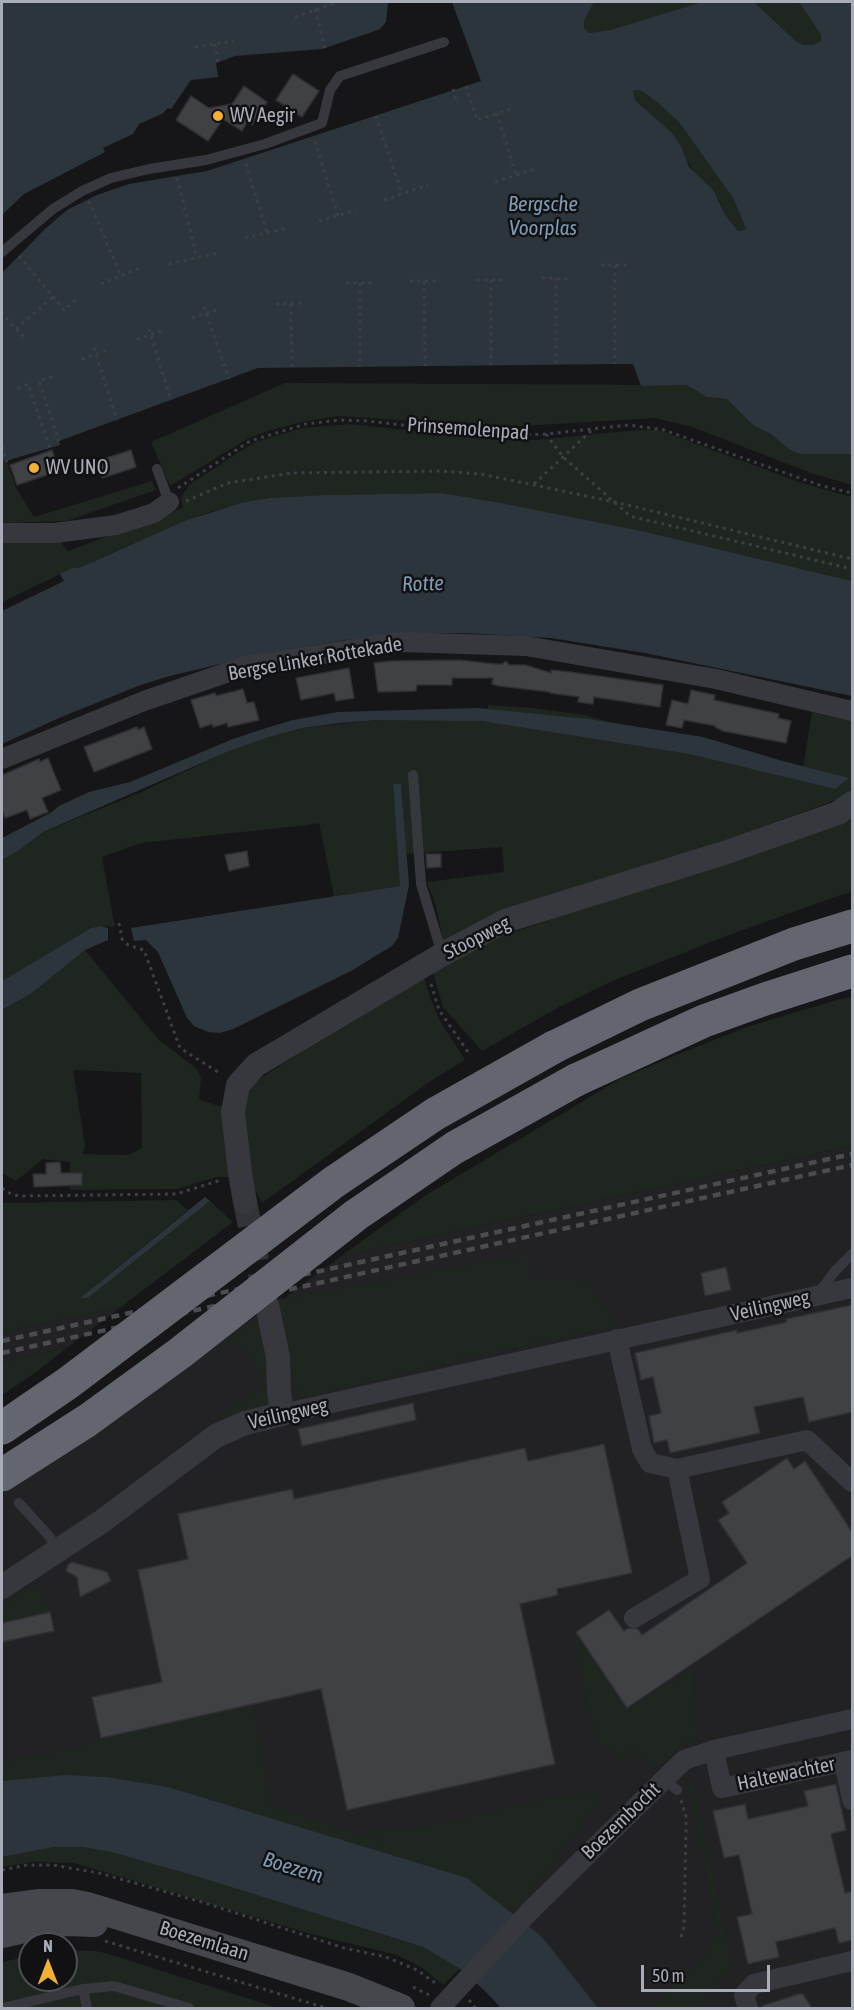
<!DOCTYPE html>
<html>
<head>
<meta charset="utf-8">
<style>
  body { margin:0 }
  #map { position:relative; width:854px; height:2010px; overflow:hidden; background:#161618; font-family:"Asap Condensed",sans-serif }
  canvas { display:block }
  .frame { position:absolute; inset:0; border:3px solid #a8adb8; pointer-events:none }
  .north { position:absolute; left:18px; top:1932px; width:60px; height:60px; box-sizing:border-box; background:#111113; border:2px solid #4d4f55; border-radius:50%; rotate:0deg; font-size:16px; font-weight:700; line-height:24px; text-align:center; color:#a8adb8 }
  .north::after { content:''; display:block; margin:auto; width:21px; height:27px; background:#f2b134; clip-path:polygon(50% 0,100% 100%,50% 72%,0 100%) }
  .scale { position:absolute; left:641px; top:1965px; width:129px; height:27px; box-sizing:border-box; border:3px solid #a8adb8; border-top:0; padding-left:8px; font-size:18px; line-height:21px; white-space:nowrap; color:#a8adb8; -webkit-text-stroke:4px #111113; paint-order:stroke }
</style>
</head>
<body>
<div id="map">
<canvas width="854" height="2010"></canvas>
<div class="frame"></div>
<div class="north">N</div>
<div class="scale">50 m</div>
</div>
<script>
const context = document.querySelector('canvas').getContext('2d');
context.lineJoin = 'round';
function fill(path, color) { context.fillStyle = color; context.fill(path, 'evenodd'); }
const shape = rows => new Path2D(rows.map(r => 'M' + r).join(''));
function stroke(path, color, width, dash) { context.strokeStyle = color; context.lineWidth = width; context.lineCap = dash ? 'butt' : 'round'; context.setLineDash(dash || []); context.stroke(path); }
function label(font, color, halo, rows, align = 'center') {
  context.font = font + ' "Asap Condensed",sans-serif'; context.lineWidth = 5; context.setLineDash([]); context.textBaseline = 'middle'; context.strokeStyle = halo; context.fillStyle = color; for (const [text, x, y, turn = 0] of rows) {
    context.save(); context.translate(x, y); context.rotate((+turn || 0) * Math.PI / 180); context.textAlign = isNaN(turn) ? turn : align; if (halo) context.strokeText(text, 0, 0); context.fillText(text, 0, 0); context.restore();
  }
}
const built = shape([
  [852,1146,852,2008,544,2008,519,1976,2,1815,2,1494,282,1297,282,1300,341,1256],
  [121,1307,68,1347,2,1362,2,1332]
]);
const green = shape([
  [594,2,702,2,610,30,589,33,584,30,584,21],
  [754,2,799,2,821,35,821,41,813,45,804,45,797,42],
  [636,90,642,91,658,103,679,122,733,198,746,229,738,231,726,216,719,200,694,172,685,158,644,107,635,100,633,91],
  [285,383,687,385,695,391,717,399,727,399,753,425,771,434,786,447,852,454,852,485,811,473,692,427,655,418,504,427,339,416,307,421,271,430,249,438,170,486,151,442],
  [350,424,500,440,535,440,639,430,659,430,802,483,852,497,852,581,642,531,496,502,441,493,324,495,269,498,216,510,184,521,79,568,72,568,2,602,2,541,60,541,68,551,183,508,181,497,190,484,255,442,303,428],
  [2,462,7,462,16,488,34,517,152,481,156,490,66,521,2,523],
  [488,705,532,708,584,715,802,774,812,712,852,721,852,794,444,944,436,906,427,882,504,872,502,847,406,854,401,785,393,785,401,886,334,896,319,823,307,825,141,843,102,857,115,927,101,926,91,928,2,981,2,860,18,851,43,832,139,793,227,752,266,738,303,728,378,720,450,719,489,722],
  [852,811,852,892,835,897,729,935,612,981,559,1007,482,1051,443,1007,432,970,485,942,773,843],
  [85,950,158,1039,197,1069,201,1078,199,1098,203,1101,222,1107,231,1177,216,1177,177,1189,70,1190,70,1162,43,1159,16,1181,2,1173,2,1010,32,993],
  [73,1070,141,1073,142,1148,127,1155,83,1154,85,1145],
  [423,975,431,1000,440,1021,465,1060,432,1080,262,1203,253,1186,244,1128,245,1094,251,1084],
  [852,996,852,1146,341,1256,426,1195,620,1079,681,1053,744,1028,799,1011],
  [176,1200,188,1210,81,1297,88,1298,210,1201,233,1222,121,1307,2,1332,2,1203],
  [530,1253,528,1269,529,1275,534,1279,580,1279,589,1283,618,1326,439,1364,303,1398,299,1396,274,1306,282,1300],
  [264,1313,269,1403,265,1407,223,1419,217,1418,266,1382,238,1343,221,1346],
  [68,1347,35,1373,2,1395,2,1362],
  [33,1587,40,1589,50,1612,2,1623,2,1606],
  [573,1632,576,1632,628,1709,692,1669,697,1740,686,1743,657,1767,630,1749,621,1760,595,1740],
  [253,1704,271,1806,383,1842,361,1828,416,1828,564,1795,597,1792,601,1800,522,1904,512,1913,467,1878,168,1787,106,1777,65,1775,2,1781,2,1763,79,1746,101,1738],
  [693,1780,733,1969,708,1993,698,2008,651,2008,682,1983,719,1936,688,1784],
  [54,1847,82,1847,111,1852,202,1878,423,1947,460,1969,443,1985,421,1967,397,1955,311,1934,74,1863,33,1862,2,1867,2,1857],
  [66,1950,96,1951,109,1954,278,2008,2,2008,2,1962,30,1956,30,1980,66,1980]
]);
const water = shape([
  [2,2,390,2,388,3,386,22,380,29,375,31,322,49,235,56,216,63,218,77,191,80,171,109,168,108,162,114,139,124,133,134,103,148,105,152,24,194,2,215],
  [452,2,594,2,584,21,584,29,589,33,610,30,702,2,754,2,797,42,804,45,813,45,821,41,821,35,799,2,852,2,852,454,802,454,794,452,786,447,771,434,753,425,727,399,707,397,686,385,641,386,633,364,615,364,258,368,59,441,60,445,2,462,2,273,45,229,67,210,97,195,129,184,207,171,481,81],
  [636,90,642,91,658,103,679,122,733,198,746,229,738,231,726,216,713,190,689,167,681,146,673,134,635,100,633,91],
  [441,493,496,502,642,531,852,581,852,696,645,653,551,638,464,633,417,633,346,640,266,653,166,677,138,686,59,718,2,744,2,602,72,568,79,568,95,561,184,521,241,503,269,498,324,495],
  [478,708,588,719,703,737,779,760,849,778,835,789,690,754,482,721,378,720,340,723,302,728,266,738,227,752,43,832,18,851,2,860,2,838,52,812,59,806,89,792,130,782,233,739,263,729,293,720,338,712],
  [393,784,401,784,409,885,398,938,392,946,351,971,233,1029,220,1033,208,1032,194,1026,187,1018,158,952,146,940,134,941,131,928,400,886],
  [101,926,108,928,108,940,85,950,32,993,2,1010,2,981,91,928],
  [205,1197,210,1201,88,1298,80,1298],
  [65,1775,106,1777,168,1787,467,1878,542,1937,598,2008,501,2008,486,1992,460,1969,423,1947,202,1878,111,1852,82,1847,54,1847,2,1857,2,1781]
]);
const pier = shape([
  [60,574,64,581,2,611,2,602]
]);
const building = shape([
  [293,74,319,91,302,117,276,100,293,74],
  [244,86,267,102,252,125,247,122,242,131,223,119,208,141,176,120,191,96,209,108,232,104,244,86],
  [52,450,59,471,17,485,10,465,52,450],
  [131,450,136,467,102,478,97,461,131,450],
  [459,660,495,664,502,664,506,661,509,665,525,665,551,673,551,670,570,672,663,685,660,707,594,697,593,704,578,702,579,697,550,693,550,692,499,686,492,684,493,678,452,678,452,685,417,685,416,691,378,692,374,663,391,661,459,660],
  [349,668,354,698,336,701,334,693,301,700,296,678,349,668],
  [243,689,247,703,254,702,259,720,228,727,227,723,213,727,212,724,200,728,191,700,215,693,216,696,243,689],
  [691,690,715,695,714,700,779,714,778,718,791,721,786,743,723,731,715,727,716,726,684,720,682,728,666,725,672,700,688,704,691,690],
  [137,727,138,730,144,727,152,749,94,772,84,747,137,727],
  [48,758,61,790,42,798,48,812,30,819,27,810,5,818,2,810,2,775,39,759,40,762,48,758],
  [247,851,249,866,229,871,225,855,247,851],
  [426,854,441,854,441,867,427,868,426,854],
  [60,1162,61,1173,82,1173,82,1185,34,1187,33,1174,46,1174,46,1163,60,1162],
  [726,1267,731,1290,705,1296,701,1273,726,1267],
  [852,1305,852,1412,809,1422,803,1397,754,1407,760,1433,670,1453,667,1440,654,1443,649,1416,661,1413,653,1377,641,1380,635,1353,737,1330,737,1333,787,1322,786,1319,852,1305],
  [413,1403,416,1420,302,1446,298,1429,413,1403],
  [604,1444,632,1573,557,1589,558,1595,520,1604,555,1764,347,1810,321,1689,101,1738,92,1697,162,1682,138,1570,188,1559,178,1514,292,1489,294,1499,525,1448,528,1461,604,1444],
  [787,1458,794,1469,805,1461,841,1515,852,1532,852,1556,627,1708,576,1632,609,1610,624,1631,628,1628,638,1629,642,1635,747,1563,718,1520,729,1513,722,1502,787,1458],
  [72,1562,107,1572,111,1581,80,1597,77,1577,66,1571,68,1565,72,1562],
  [50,1612,54,1631,2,1642,2,1623,50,1612],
  [836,1784,846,1830,831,1834,845,1893,852,1891,852,1940,839,1943,835,1928,776,1942,779,1957,748,1964,737,1917,752,1914,739,1855,724,1858,713,1811,745,1804,748,1819,808,1806,804,1791,836,1784],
  [798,1994,803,1994,812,2008,763,2008,762,2006,798,1994]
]);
const tertiaryTunnel = shape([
  [245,1202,266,1303]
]);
const path = shape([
  [315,9,325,48],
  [295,17,338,2],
  [215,44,218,63],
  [195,47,234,41],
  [466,86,477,120,514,108],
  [453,89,457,104],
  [497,113,516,175],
  [376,116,402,194],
  [315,141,338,216],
  [246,164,267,233],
  [177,178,197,258],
  [495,182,535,169],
  [384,200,428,185],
  [89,201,121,276],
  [319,221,356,210],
  [245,238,288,228],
  [19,256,64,310,78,298],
  [169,264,218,253],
  [601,265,629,265],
  [615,265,615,364],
  [542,278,570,279],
  [556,278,556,365],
  [477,280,504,280],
  [491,280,491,365],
  [410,281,438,281],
  [424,281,425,366],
  [346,283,374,283],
  [360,283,360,367],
  [101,284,139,268],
  [276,304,306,303],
  [291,304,292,368],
  [204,307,229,379],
  [6,318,27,340],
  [192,318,219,309],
  [16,329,53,297],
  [149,329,171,400],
  [137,339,164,330],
  [94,348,117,420],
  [82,359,108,350],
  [52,377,39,381,59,441],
  [18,389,28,384,50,448],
  [546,434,563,457,630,516,852,569],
  [2,446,7,462],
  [534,484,592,430],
  [178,488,250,441,306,424,340,420,368,421,497,436,546,434,629,425,664,430,822,486,852,493],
  [186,501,228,483,292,473,440,471,481,474,615,502,852,559],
  [119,923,122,939,128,945,144,950,180,1048,221,1074],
  [431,984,439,1010,470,1055],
  [2,1188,11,1194,19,1196,176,1194,221,1180],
  [2,1870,27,1865,52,1865,99,1873,205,1903,344,1948,386,1957,417,1970,438,1985],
  [681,1937,684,1927,686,1829,686,1816,681,1800],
  [105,1941,326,2008],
  [413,1987,429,1995],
  [469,2000,475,2008]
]);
const service = shape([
  [2,252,53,209,82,191,111,178,149,169,206,160,265,144,322,123,330,90,340,76,444,42],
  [157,469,169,502],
  [413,775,421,884,442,954],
  [817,1295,835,1271,852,1254],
  [19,1503,49,1536,57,1551],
  [664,1779,677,1790],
  [83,1989,114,1986,189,2008],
  [2,2008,83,1989,87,2008]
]);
const minor = shape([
  [2,533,55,533,116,525,154,513,169,502],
  [2,759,144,701,246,666,401,642,526,646,716,679,852,711],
  [617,1339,642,1449,650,1463,677,1469,807,1440,852,1482],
  [282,1414,852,1288],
  [634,1618,700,1579,677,1469],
  [714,1750,722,1788,852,1760],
  [844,1762,852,1800],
  [440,2008,530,1911,684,1760,714,1750,852,1719],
  [748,2008,744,1995,754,1984,852,1961]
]);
const tertiary = shape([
  [245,1202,240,1173,233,1112,238,1085,256,1065,443,954,505,921,724,853,838,813,852,803],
  [2,1587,101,1522,216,1436,245,1423,282,1414,279,1392,278,1357,267,1305]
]);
const secondary = shape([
  [2,1908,40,1903,72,1903,87,1906,349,1987,401,2008],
  [2,1934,46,1924,68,1922,94,1923]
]);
const motorway = shape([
  [554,1047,640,1005,794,944,852,926],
  [576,1080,704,1021,765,999,852,971]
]);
const rail = shape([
  [2,1341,852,1154],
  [2,1353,852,1165]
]);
const motorwayBridge = shape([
  [2,1428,68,1383,334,1182,435,1114,554,1047],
  [2,1475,88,1420,180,1353,356,1215,454,1148,576,1080]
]);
const markers = [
  [218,116,6,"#f2b134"],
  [34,468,6,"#f2b134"]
];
const poiNames = [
  ["WV Aegir",230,116],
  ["WV UNO",46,468]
];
const streetNames = [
  ["Prinsemolenpad",468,429,4],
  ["Bergse Linker Rottekade",315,659,-10],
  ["Stoopweg",477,938,-27],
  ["Veilingweg",770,1306,-13],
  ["Veilingweg",288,1414,-13],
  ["Haltewachter",786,1774,-12],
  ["Boezembocht",621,1821,-44],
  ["Boezemlaan",204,1941,17]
];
const waterNames = [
  ["Bergsche",543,204],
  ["Voorplas",543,228],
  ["Rotte",423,584,-2],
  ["Boezem",293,1868,17]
];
fill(built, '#222225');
fill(green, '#1e261f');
fill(water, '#2c353c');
fill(pier, '#161618');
fill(building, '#404145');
stroke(building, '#303034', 1.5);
stroke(tertiaryTunnel, '#333438', 24, [24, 12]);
stroke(path, '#3d3f44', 3, [3, 4.5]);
stroke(service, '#37383d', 10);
stroke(minor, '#37383d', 20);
stroke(tertiary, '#37383d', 24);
stroke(secondary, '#45474d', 28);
stroke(motorway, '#63666e', 33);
stroke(rail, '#4a4c52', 4.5, [8, 6]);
stroke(motorwayBridge, '#63666e', 33);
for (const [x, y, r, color] of markers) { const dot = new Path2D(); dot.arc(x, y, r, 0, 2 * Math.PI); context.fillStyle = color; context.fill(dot); stroke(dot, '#111113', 2); }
label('20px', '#a8adb8', '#111113', poiNames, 'left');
label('20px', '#a8adb8', '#111113', streetNames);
label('italic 21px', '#7f9bb3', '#111113', waterNames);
</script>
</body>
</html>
